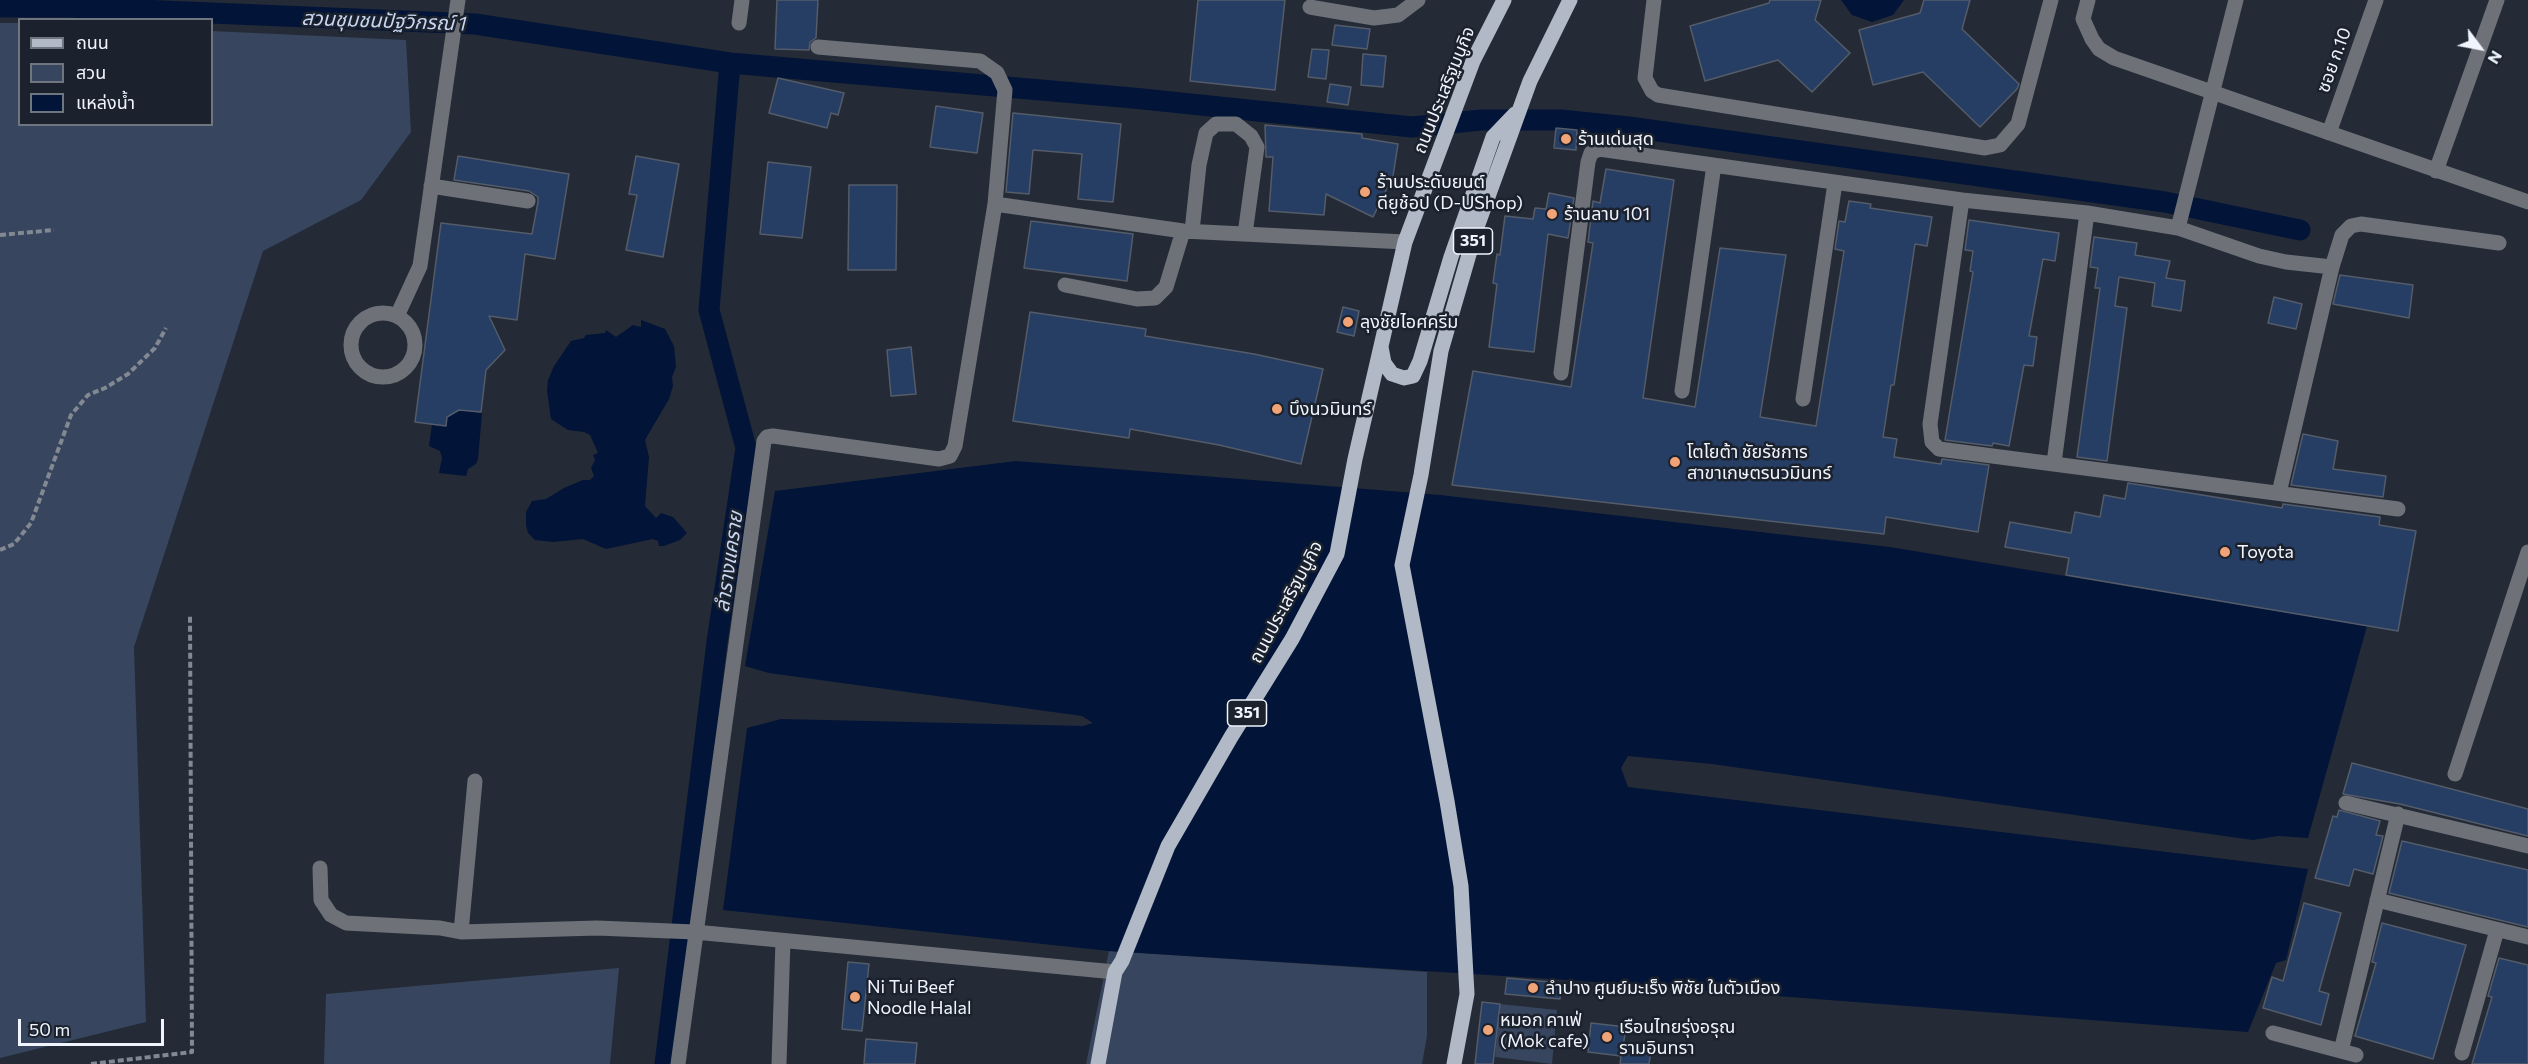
<!DOCTYPE html>
<html>
<head>
<meta charset="utf-8">
<style>
  body { margin:0 }
  #map { position:relative; width:2528px; height:1064px; overflow:hidden; background:#242b37; font-family:Commissioner,"Noto Sans Thai",sans-serif }
  canvas { display:block }
  .legend { position:absolute; left:18px; top:18px; width:195px; height:108px; box-sizing:border-box; background:#1b222d; border:2px solid #707680; margin:0; padding:8px 10px; list-style:none; font-size:18px; color:#f0f5fd }
  .legend li { display:flex; align-items:center; gap:12px; height:30px }
  .legend b { width:30px; border:2px solid #707680 }
  .north { position:absolute; left:2450px; top:18px; width:60px; height:60px; -webkit-text-stroke:4px #1b222d; paint-order:stroke; rotate:122deg; font-size:16px; font-weight:700; line-height:24px; text-align:center; color:#f0f5fd }
  .north::after { content:''; display:block; margin:auto; width:21px; height:27px; background:#f0f5fd; clip-path:polygon(50% 0,100% 100%,50% 72%,0 100%) }
  .scale { position:absolute; left:18px; top:1019px; width:146px; height:27px; box-sizing:border-box; border:3px solid #f0f5fd; border-top:0; padding-left:8px; font-size:18px; line-height:21px; white-space:nowrap; color:#f0f5fd; -webkit-text-stroke:4px #1b222d; paint-order:stroke }
</style>
</head>
<body>
<div id="map">
<canvas width="2528" height="1064"></canvas>
<ul class="legend">
<li><b style="height:8px;background:#b1b9c6"></b>ถนน</li>
<li><b style="height:16px;background:#37455e"></b>สวน</li>
<li><b style="height:16px;background:#021437"></b>แหล่งน้ำ</li>
</ul>
<div class="north">N</div>
<div class="scale">50 m</div>
</div>
<script>
const context = document.querySelector('canvas').getContext('2d');
context.lineJoin = 'round';
function fill(path, color) { context.fillStyle = color; context.fill(path, 'evenodd'); }
const shape = rows => new Path2D(rows.map(r => 'M' + r).join(''));
function stroke(path, color, width, dash) { context.strokeStyle = color; context.lineWidth = width; context.lineCap = dash ? 'butt' : 'round'; context.setLineDash(dash || []); context.stroke(path); }
function label(font, color, halo, rows, align = 'center') {
  context.font = font + ' Commissioner,"Noto Sans Thai",sans-serif'; context.lineWidth = 5; context.setLineDash([]); context.textBaseline = 'middle'; context.strokeStyle = halo; context.fillStyle = color; for (const [text, x, y, turn = 0] of rows) {
    context.save(); context.translate(x, y); context.rotate((+turn || 0) * Math.PI / 180); context.textAlign = isNaN(turn) ? turn : align; if (halo) context.strokeText(text, 0, 0); context.fillText(text, 0, 0); context.restore();
  }
}
const green = shape([
  [0,23,19,23,20,124,212,124,212,31,406,40,411,132,361,200,263,251,134,647,146,1022,0,1058],
  [1109,951,1427,972,1427,1036,1422,1064,1086,1064],
  [619,968,610,1064,324,1064,326,994],
  [1500,1004,1557,1010,1552,1064,1495,1057]
]);
const water = shape([
  [1841,0,1904,0,1893,15,1872,22,1852,15],
  [641,320,665,329,674,346,676,367,672,377,673,386,669,399,645,440,649,457,645,506,656,518,661,513,673,517,687,533,680,540,664,546,659,546,658,541,653,539,606,549,583,539,553,542,535,540,528,533,526,525,526,512,532,501,546,499,564,488,583,480,590,480,594,476,591,468,595,460,593,455,598,453,590,435,584,432,568,430,551,419,547,391,548,380,554,366,571,341,584,338,586,335,605,333,606,330,616,337,633,325,641,327],
  [459,410,482,413,478,459,476,464,468,469,466,476,439,473,442,458,440,451,429,446,432,424,446,425,447,417],
  [1016,461,1440,495,1890,547,2367,626,2308,838,2278,836,2253,840,1712,764,1628,756,1621,768,1628,787,2308,869,2286,960,2276,963,2248,1032,1567,980,1109,951,723,910,747,728,781,719,1083,726,1093,723,1082,716,769,673,745,666,775,491]
]);
const canal = shape([
  [0,7,68,7,475,24,730,63,1133,98,1412,127,1481,120,1561,120,1629,127,2165,202,2300,230],
  [665,1064,717,642,746,448,709,310,730,63]
]);
const building = shape([
  [777,0,818,0,816,38,810,42,809,50,775,49,777,0],
  [1198,0,1285,0,1275,90,1190,81,1198,0],
  [1770,0,1821,0,1815,20,1850,53,1812,92,1778,60,1705,81,1690,26,1769,3,1770,0],
  [1924,0,1970,0,1962,29,2019,84,2017,89,1980,127,1923,72,1873,85,1859,30,1920,13,1924,0],
  [1335,25,1370,29,1367,49,1332,45,1335,25],
  [1312,49,1329,50,1326,79,1308,77,1312,49],
  [1363,54,1386,56,1383,87,1361,85,1363,54],
  [778,78,844,93,838,115,831,113,827,128,769,113,778,78],
  [1330,84,1351,87,1348,105,1327,102,1330,84],
  [936,106,983,113,977,153,930,147,936,106],
  [1013,113,1121,124,1113,202,1078,199,1082,154,1033,150,1029,194,1006,192,1013,113],
  [1265,125,1362,134,1362,138,1398,144,1393,176,1373,217,1326,194,1324,215,1269,211,1273,157,1266,157,1265,125],
  [1556,128,1577,130,1576,150,1554,148,1556,128],
  [458,156,569,174,555,259,525,254,517,320,489,316,505,350,486,370,481,412,459,410,447,417,446,426,415,422,441,223,532,234,538,202,538,197,529,191,454,180,458,156],
  [636,156,679,164,663,257,626,250,637,195,629,194,636,156],
  [768,162,811,167,802,238,760,234,768,162],
  [1606,169,1674,180,1643,398,1695,407,1720,248,1786,255,1760,417,1816,426,1844,251,1835,249,1839,221,1845,222,1849,201,1871,204,1870,208,1932,217,1927,246,1915,244,1894,385,1891,385,1883,437,1897,439,1894,457,1941,464,1942,459,1989,465,1978,532,1886,517,1884,534,1452,485,1473,371,1571,387,1593,243,1588,242,1593,201,1600,203,1606,169],
  [849,185,897,185,896,270,848,270,849,185],
  [1549,193,1574,198,1568,238,1548,234,1534,352,1489,347,1497,284,1493,283,1497,254,1500,255,1505,216,1533,219,1535,208,1546,209,1549,193],
  [1969,220,2059,233,2055,261,2043,259,2029,336,2037,337,2033,366,2024,365,2009,446,1993,443,1992,446,1945,440,1973,272,1970,271,1973,251,1965,250,1969,220],
  [1031,221,1133,234,1127,281,1024,268,1031,221],
  [2094,237,2137,243,2135,255,2170,261,2166,278,2185,281,2181,311,2152,306,2155,283,2119,277,2115,306,2127,308,2107,461,2077,457,2100,288,2095,288,2098,268,2090,267,2094,237],
  [2340,275,2413,285,2409,318,2333,304,2340,275],
  [2274,297,2302,304,2296,329,2268,323,2274,297],
  [1343,307,1359,311,1354,336,1337,332,1343,307],
  [1030,312,1146,329,1145,336,1254,354,1323,369,1301,464,1219,445,1130,429,1129,438,1013,421,1030,312],
  [911,347,916,394,891,396,887,350,911,347],
  [2303,434,2338,441,2333,469,2386,476,2383,497,2291,485,2303,434],
  [2128,483,2282,508,2283,504,2380,517,2379,525,2416,531,2398,631,2066,575,2069,558,2005,547,2010,522,2071,533,2075,512,2100,517,2104,495,2125,499,2128,483],
  [2352,763,2528,809,2528,836,2400,804,2343,794,2352,763],
  [2339,810,2380,821,2376,835,2383,836,2373,874,2354,869,2349,886,2315,878,2333,816,2337,817,2339,810],
  [2402,841,2528,870,2528,927,2389,893,2402,841],
  [2304,903,2341,913,2319,991,2329,994,2321,1025,2263,1008,2272,977,2283,981,2304,903],
  [2382,923,2466,945,2433,1059,2355,1036,2376,963,2372,962,2382,923],
  [2499,958,2528,965,2528,1064,2472,1064,2492,997,2488,996,2499,958],
  [848,962,869,964,862,1031,842,1029,848,962],
  [1507,978,1561,983,1560,999,1505,994,1507,978],
  [1482,1002,1500,1004,1493,1064,1475,1064,1482,1002],
  [1591,1023,1626,1027,1623,1047,1651,1050,1649,1064,1620,1064,1621,1056,1588,1052,1591,1023],
  [866,1039,917,1043,915,1064,864,1064,866,1039]
]);
const path = shape([
  [0,235,54,230],
  [0,550,14,544,31,523,71,415,88,395,105,388,128,374,155,348,166,328],
  [91,1064,192,1052,190,615]
]);
const minor = shape([
  [1654,0,1645,78,1652,91,1658,95,1985,148,2000,145,2018,124,2051,0],
  [2088,0,2083,19,2092,39,2099,49,2114,58,2528,202],
  [1310,7,1374,18,1398,15,1418,0],
  [739,23,742,0],
  [2329,133,2376,0],
  [2436,171,2497,0],
  [431,186,528,201],
  [1962,200,1930,424,1932,442,1939,449,2398,509],
  [995,204,1183,231,1405,242],
  [2178,228,2236,0],
  [1192,231,1199,165,1206,133,1216,124,1236,124,1251,136,1257,147,1245,234],
  [1065,285,1137,299,1155,298,1166,287,1183,231],
  '351 345a32 32 0 1 1 64 0a32 32 0 1 1-64 0Z',
  [397,316,420,266,458,0],
  [1561,373,1588,162,1591,153,1599,149,1962,200,2087,213,2178,228,2259,256,2286,262,2332,267],
  [1682,391,1714,165],
  [1803,399,1835,183],
  [2054,463,2087,213],
  [2279,493,2332,267,2342,235,2351,226,2361,224,2499,243],
  [2455,774,2528,552],
  [2346,803,2528,846],
  [320,868,321,900,331,915,346,923,440,928,461,932,597,928,695,932,1115,972],
  [2377,900,2528,937],
  [461,932,475,781],
  [2273,1033,2356,1055],
  [2341,1051,2398,814],
  [2462,1053,2497,930],
  [678,1064,764,441,767,437,773,436,939,459,950,456,955,446,995,204,1005,90,997,73,980,61,818,47],
  [779,1064,783,941]
]);
const major = shape([
  [1381,347,1384,363,1392,374,1404,378,1413,376,1420,361,1451,257,1493,137,1515,114],
  [1098,1064,1115,972,1122,961,1168,846,1231,737,1292,639,1337,554,1355,459,1405,242,1473,61,1504,0],
  [1454,1064,1467,994,1461,886,1447,801,1402,565,1421,475,1441,351,1477,227,1530,81,1570,0]
]);
const markers = [
  [1566,139,6,"#efa377"],
  [1365,192,6,"#efa377"],
  [1552,214,6,"#efa377"],
  [1348,322,6,"#efa377"],
  [1277,409,6,"#efa377"],
  [1675,462,6,"#efa377"],
  [2225,552,6,"#efa377"],
  [1533,988,6,"#efa377"],
  [855,997,6,"#efa377"],
  [1488,1030,6,"#efa377"],
  [1607,1037,6,"#efa377"]
];
const shields = [
  [1473,241,39],
  [1247,713,39]
];
const shieldNames = [
  ["351",1473,241],
  ["351",1247,713]
];
const streetNames = [
  ["ซอย ก.10",2334,60,-70],
  ["ถนนประเสริฐมนูกิจ",1444,90,-68],
  ["ถนนประเสริฐมนูกิจ",1286,602,-62]
];
const poiNames = [
  ["ร้านเด่นสุด",1578,139],
  ["ร้านประดับยนต์",1377,182],
  ["ดียูช้อป (D-UShop)",1377,203],
  ["ร้านลาบ 101",1564,214],
  ["ลุงชัยไอศครีม",1360,322],
  ["บึงนวมินทร์",1289,409],
  ["โตโยต้า ชัยรัชการ",1687,452],
  ["สาขาเกษตรนวมินทร์",1687,473],
  ["Toyota",2237,552],
  ["Ni Tui Beef",867,987],
  ["Noodle Halal",867,1008],
  ["ลำปาง ศูนย์มะเร็ง พิชัย ในตัวเมือง",1545,988],
  ["หมอก คาเฟ่",1500,1020],
  ["(Mok cafe)",1500,1041],
  ["เรือนไทยรุ่งอรุณ",1619,1027],
  ["รามอินทรา",1619,1048]
];
const waterNames = [
  ["สวนชุมชนปัฐวิกรณ์ 1",384,21,2],
  ["ลำรางแคราย",729,562,-82]
];
fill(green, '#37455e');
fill(water, '#021437');
stroke(canal, '#021437', 21);
fill(building, '#263d64');
stroke(building, '#545c69', 1.5);
stroke(path, '#838993', 4, [6, 3]);
stroke(minor, '#6e7278', 15);
stroke(major, '#b1b9c6', 15);
for (const [x, y, r, color] of markers) { const dot = new Path2D(); dot.arc(x, y, r, 0, 2 * Math.PI); context.fillStyle = color; context.fill(dot); stroke(dot, '#1b222d', 2); }
for (const [x, y, w] of shields) { const box = new Path2D(); box.roundRect(x - w / 2, y - 13, w, 26, 4.5); context.fillStyle = '#1b222d'; context.fill(box); stroke(box, '#f0f5fd', 1.5); }
label('bold 16px', '#f0f5fd', null, shieldNames);
label('18px', '#f0f5fd', '#1b222d', streetNames);
label('18px', '#f0f5fd', '#1b222d', poiNames, 'left');
label('italic 20px', '#c7d7f2', '#1b222d', waterNames);
</script>
</body>
</html>
